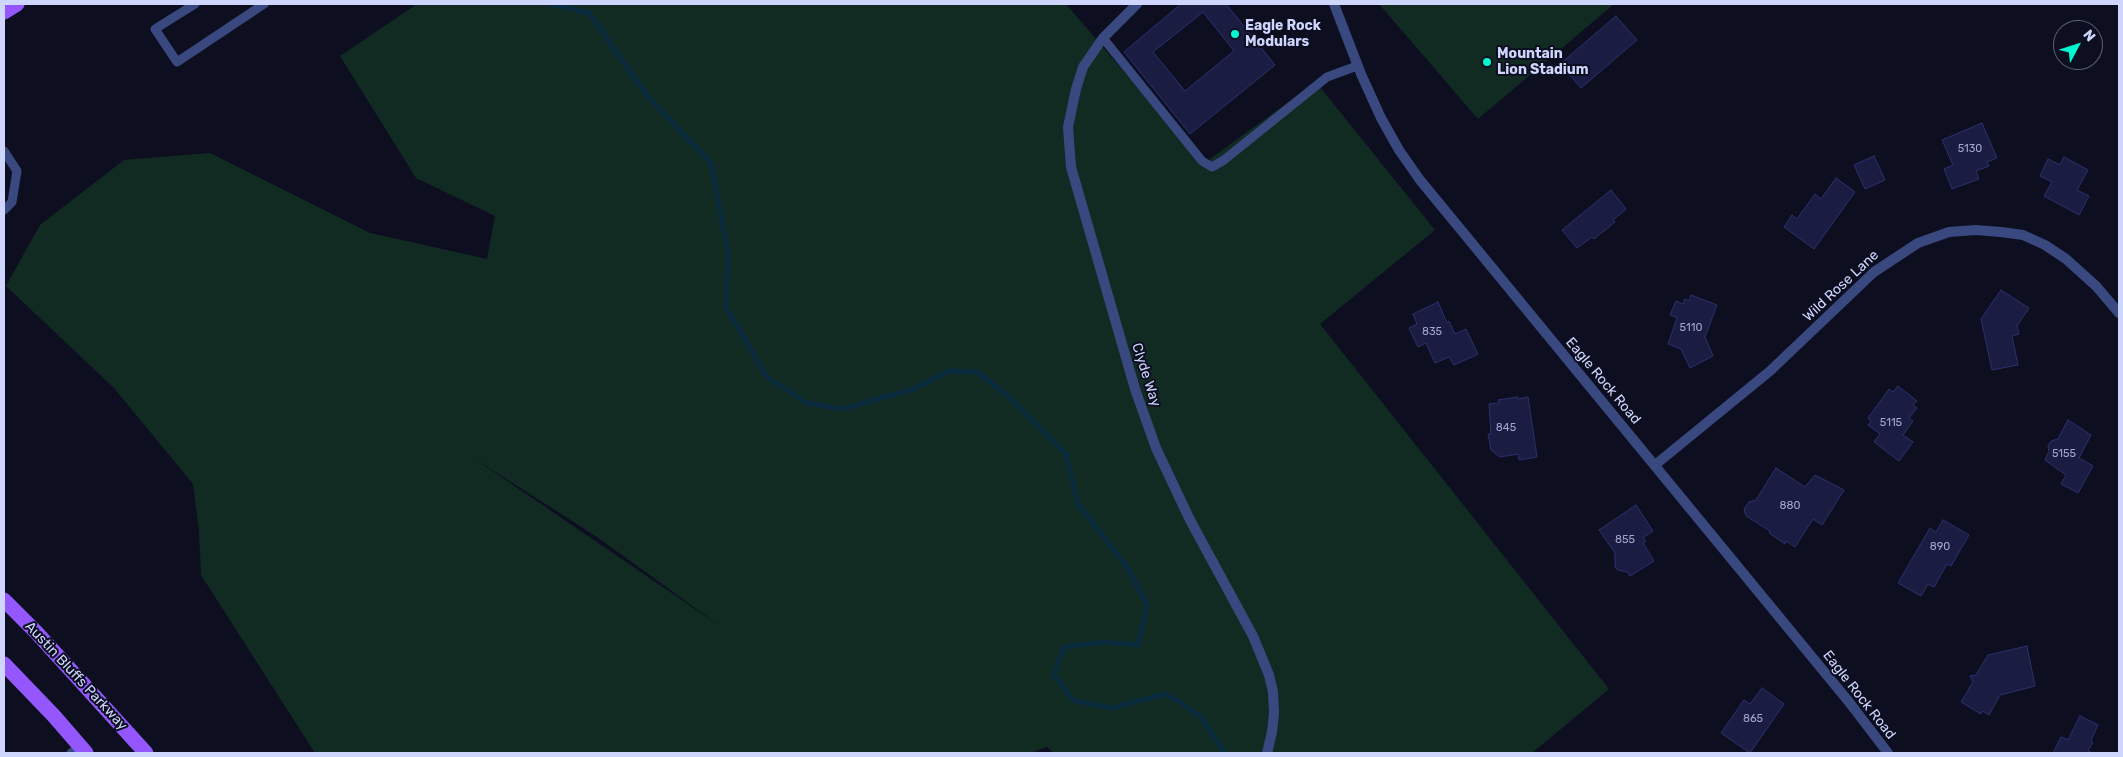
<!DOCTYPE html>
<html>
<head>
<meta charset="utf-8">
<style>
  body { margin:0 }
  #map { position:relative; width:2123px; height:757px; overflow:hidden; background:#0d0f21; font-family:Rubik,sans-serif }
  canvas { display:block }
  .frame { position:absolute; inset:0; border:5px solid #ced6fe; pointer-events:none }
  .north { position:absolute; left:2053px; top:20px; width:50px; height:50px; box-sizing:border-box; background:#0d0f21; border:1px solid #5a5f79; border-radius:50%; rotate:50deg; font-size:14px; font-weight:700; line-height:20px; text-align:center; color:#ced6fe }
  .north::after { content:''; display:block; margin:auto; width:18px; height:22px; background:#03f6cd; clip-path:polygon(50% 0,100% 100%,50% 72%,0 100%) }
</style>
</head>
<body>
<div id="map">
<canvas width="2123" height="757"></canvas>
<div class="frame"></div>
<div class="north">N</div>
</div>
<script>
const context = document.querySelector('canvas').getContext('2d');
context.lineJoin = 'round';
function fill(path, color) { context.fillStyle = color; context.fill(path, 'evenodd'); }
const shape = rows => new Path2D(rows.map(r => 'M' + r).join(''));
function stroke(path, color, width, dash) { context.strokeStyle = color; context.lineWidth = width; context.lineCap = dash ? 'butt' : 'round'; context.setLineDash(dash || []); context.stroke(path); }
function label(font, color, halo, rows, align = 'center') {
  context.font = font + ' Rubik,sans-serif'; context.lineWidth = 4; context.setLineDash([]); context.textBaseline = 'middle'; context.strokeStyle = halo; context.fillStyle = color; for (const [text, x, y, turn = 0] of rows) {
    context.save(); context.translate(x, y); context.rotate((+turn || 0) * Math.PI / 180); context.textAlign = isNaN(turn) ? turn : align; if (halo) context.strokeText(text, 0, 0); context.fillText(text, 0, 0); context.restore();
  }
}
const green = shape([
  [417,4,1066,4,1203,164,1316,82,1435,230,1320,324,1609,689,1532,753,1054,753,1047,747,1030,753,315,753,201,575,199,531,193,484,114,388,6,286,40,225,124,160,210,153,370,233,487,259,495,216,416,178,340,56],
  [472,457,597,537,723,628],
  [1379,4,1614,4,1478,119]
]);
const stream = shape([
  [551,4,589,13,648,97,711,163,728,253,726,307,767,377,807,403,842,409,914,389,949,371,977,372,1007,395,1066,454,1078,504,1127,567,1147,605,1138,645,1104,642,1064,647,1054,675,1073,700,1111,708,1164,694,1178,701,1201,717,1225,753]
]);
const building = shape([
  [1181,4,1226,4,1275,65,1190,134,1124,52,1181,4],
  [1203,12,1234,51,1185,91,1153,52,1203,12],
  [1616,16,1637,40,1581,88,1560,64,1616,16],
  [1982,123,1997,158,1987,162,1989,166,1976,171,1979,179,1952,189,1944,169,1953,165,1942,140,1982,123],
  [1874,156,1885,180,1865,189,1854,165,1874,156],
  [2064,157,2088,170,2077,190,2089,196,2079,215,2044,196,2052,182,2040,176,2048,159,2060,165,2064,157],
  [1836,178,1855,192,1814,249,1784,227,1792,215,1797,219,1815,194,1821,199,1836,178],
  [1611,190,1626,209,1613,220,1615,222,1594,239,1592,237,1577,248,1562,230,1611,190],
  [2001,290,2029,308,2017,326,2019,334,2012,336,2018,365,1992,370,1981,319,2001,290],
  [1691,295,1717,305,1705,337,1713,356,1690,368,1681,349,1668,344,1677,318,1670,315,1676,301,1683,304,1685,299,1689,301,1691,295],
  [1438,302,1447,323,1449,321,1455,334,1466,329,1478,354,1454,365,1449,357,1435,363,1426,343,1418,347,1409,328,1417,324,1413,314,1438,302],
  [1898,386,1917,401,1913,405,1917,408,1909,418,1913,421,1903,435,1913,442,1899,461,1874,442,1880,434,1868,425,1871,421,1868,418,1889,389,1893,392,1898,386],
  [1517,397,1518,399,1528,397,1537,457,1519,460,1518,454,1500,457,1491,450,1488,434,1491,434,1489,404,1499,403,1498,400,1517,397],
  [2068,420,2091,435,2079,458,2093,466,2078,493,2061,484,2066,475,2045,460,2049,451,2048,446,2051,441,2058,439,2068,420],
  [1776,468,1805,487,1815,475,1844,490,1822,525,1813,519,1795,547,1786,541,1785,544,1769,533,1770,531,1746,516,1744,509,1749,502,1756,500,1776,468],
  [1636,505,1653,531,1643,538,1646,541,1643,543,1654,561,1630,576,1627,572,1618,570,1615,567,1615,553,1599,530,1636,505],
  [1943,520,1969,535,1951,566,1947,564,1934,587,1928,584,1921,596,1898,583,1930,528,1936,532,1943,520],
  [2027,646,2035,686,2000,695,1989,715,1983,711,1981,714,1961,702,1973,682,1970,676,1976,675,1988,655,2027,646],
  [1762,688,1784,704,1750,753,1721,733,1744,700,1750,704,1762,688],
  [2080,716,2098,725,2091,740,2093,742,2088,751,2093,753,2053,753,2061,737,2068,740,2080,716]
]);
const service = shape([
  [195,4,155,29,177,62,264,4],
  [1103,38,1202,161,1212,167,1224,160,1327,77,1357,66],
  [4,151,17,171,12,202,4,210],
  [71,753,80,746]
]);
const minor = shape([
  [1137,4,1103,38,1083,67,1076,89,1068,127,1071,167,1135,389,1156,448,1190,520,1253,636,1269,675,1273,692,1274,713,1272,732,1267,753],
  [1334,4,1361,74,1381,118,1399,150,1420,180,1849,702,1888,753],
  [1655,465,1770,371,1874,272,1918,243,1949,232,1976,230,2001,232,2023,235,2045,245,2066,259,2096,286,2119,313]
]);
const primary = shape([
  [4,12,17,4],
  [4,600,36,632,146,753],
  [4,664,54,716,86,753]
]);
const markers = [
  [1235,34,5,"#03f6cd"],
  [1487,62,5,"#03f6cd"]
];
const numberNames = [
  ["5130",1970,149],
  ["5110",1691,328],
  ["835",1432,332],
  ["5115",1891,423],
  ["845",1506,428],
  ["5155",2064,454],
  ["880",1790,506],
  ["855",1625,540],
  ["890",1940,547],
  ["865",1753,719]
];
const poiNames = [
  ["Eagle Rock",1245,26],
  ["Modulars",1245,42],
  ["Mountain",1497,54],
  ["Lion Stadium",1497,70]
];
const streetNames = [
  ["Wild Rose Lane",1841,286,-43],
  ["Clyde Way",1146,375,72],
  ["Eagle Rock Road",1603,381,50],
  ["Austin Bluffs Parkway",76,676,47],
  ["Eagle Rock Road",1859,695,52]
];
fill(green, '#112b23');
stroke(stream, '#0a2b3e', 5);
fill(building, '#1a1c42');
stroke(building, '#2c316e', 1);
stroke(service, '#394980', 9);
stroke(minor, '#394980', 10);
stroke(primary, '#9357fd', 15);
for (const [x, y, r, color] of markers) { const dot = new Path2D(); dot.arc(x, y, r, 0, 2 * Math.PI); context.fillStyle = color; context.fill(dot); stroke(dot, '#0d0f21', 2); }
label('11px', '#a1a8cf', null, numberNames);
label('bold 14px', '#ced6fe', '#0d0f21', poiNames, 'left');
label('14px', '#ced6fe', '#0d0f21', streetNames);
</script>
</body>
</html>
